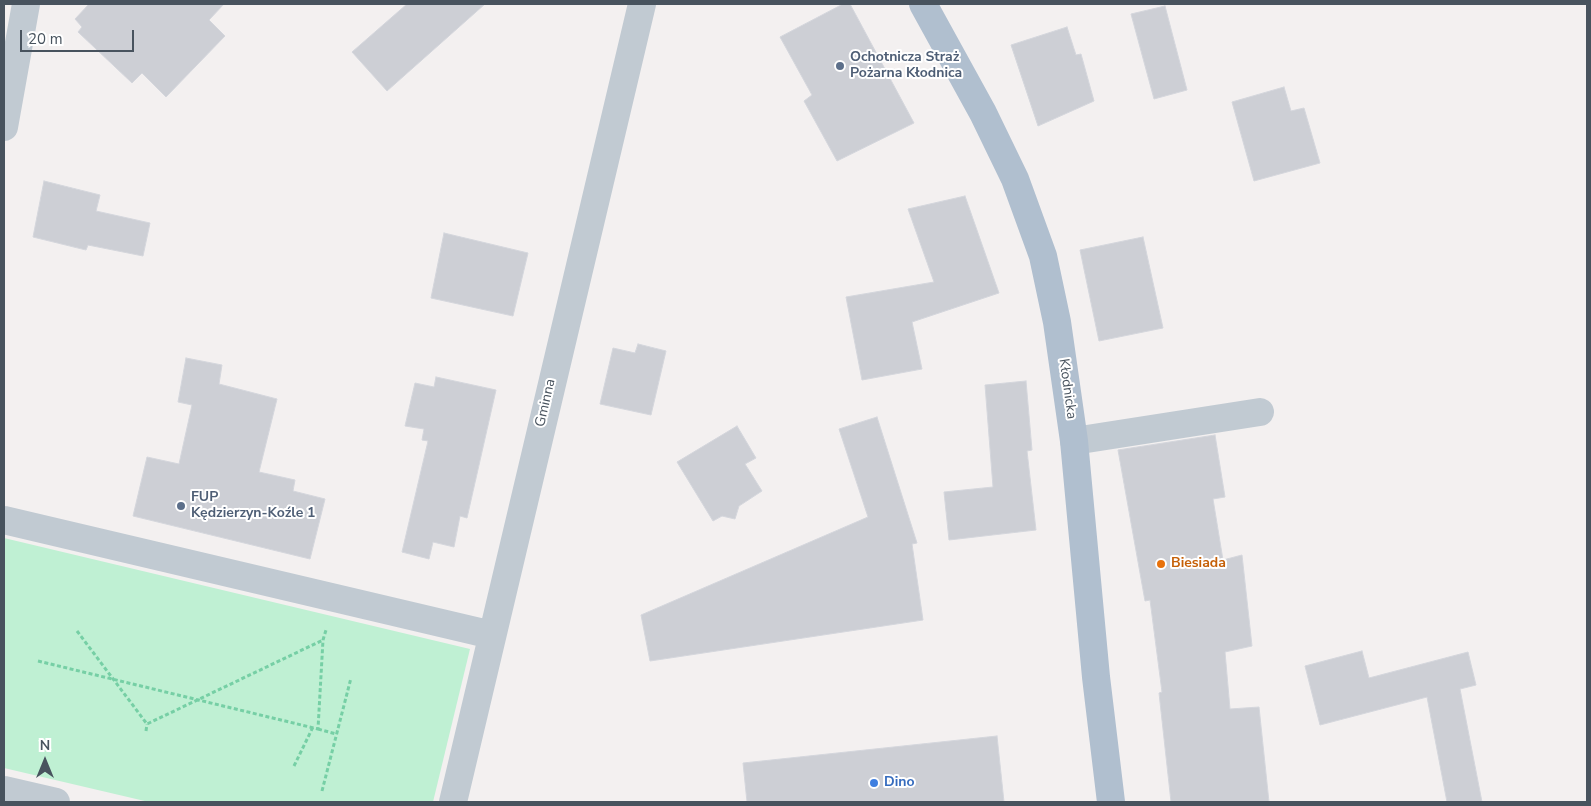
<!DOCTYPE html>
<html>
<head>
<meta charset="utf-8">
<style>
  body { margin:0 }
  #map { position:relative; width:1591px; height:806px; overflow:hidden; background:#f3f0f0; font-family:"Nunito Sans",sans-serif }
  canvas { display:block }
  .frame { position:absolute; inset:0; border:5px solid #48535e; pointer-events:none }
  .north { position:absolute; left:20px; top:736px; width:50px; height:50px; -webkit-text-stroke:4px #fff; paint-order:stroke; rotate:0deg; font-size:14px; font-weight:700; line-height:20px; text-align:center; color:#48535e }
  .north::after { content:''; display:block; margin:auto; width:18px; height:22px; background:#48535e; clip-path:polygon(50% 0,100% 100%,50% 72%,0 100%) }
  .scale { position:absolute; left:20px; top:30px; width:114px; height:22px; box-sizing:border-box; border:2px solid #48535e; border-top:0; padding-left:6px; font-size:15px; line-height:18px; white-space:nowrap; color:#48535e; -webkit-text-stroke:4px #fff; paint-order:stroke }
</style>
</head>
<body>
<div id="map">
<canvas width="1591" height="806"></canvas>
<div class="frame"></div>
<div class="north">N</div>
<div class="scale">20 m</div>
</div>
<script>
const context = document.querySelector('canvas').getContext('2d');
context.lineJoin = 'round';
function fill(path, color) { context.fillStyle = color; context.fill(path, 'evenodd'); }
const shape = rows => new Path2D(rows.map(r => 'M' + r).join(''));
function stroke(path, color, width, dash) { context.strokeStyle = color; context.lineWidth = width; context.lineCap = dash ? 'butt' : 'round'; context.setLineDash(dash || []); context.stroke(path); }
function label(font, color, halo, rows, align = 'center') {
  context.font = font + ' "Nunito Sans",sans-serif'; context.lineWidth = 4; context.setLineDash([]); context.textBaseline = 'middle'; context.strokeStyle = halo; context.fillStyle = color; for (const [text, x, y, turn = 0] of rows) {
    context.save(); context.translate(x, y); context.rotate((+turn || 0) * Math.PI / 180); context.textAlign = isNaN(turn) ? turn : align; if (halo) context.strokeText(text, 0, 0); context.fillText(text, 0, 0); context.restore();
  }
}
const green = shape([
  [4,538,470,649,433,802,149,802,4,768]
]);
const building = shape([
  [89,4,224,4,209,20,225,36,166,97,142,73,132,83,78,32,82,27,75,19,89,4],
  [407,4,485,4,387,91,352,52,407,4],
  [843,4,850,4,914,123,837,161,804,101,812,95,780,37,843,4],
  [1165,6,1187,90,1154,99,1131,14,1165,6],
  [1067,27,1076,55,1081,54,1094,101,1038,126,1011,45,1067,27],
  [1284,87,1291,111,1304,108,1320,163,1254,181,1232,102,1284,87],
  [44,181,100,195,96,211,150,223,143,256,88,245,86,250,33,237,44,181],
  [965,196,999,293,912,322,922,369,862,380,846,297,934,282,908,209,965,196],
  [444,233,528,253,513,316,431,298,444,233],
  [1143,237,1163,328,1099,341,1080,250,1143,237],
  [638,344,666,351,651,415,600,404,613,348,635,353,638,344],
  [186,358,222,365,219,384,277,399,259,472,295,480,293,491,325,499,310,559,133,516,147,457,179,464,192,405,178,402,186,358],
  [436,377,496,390,467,518,460,516,454,547,433,542,429,559,402,552,428,441,422,440,424,429,405,426,415,383,434,387,436,377],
  [1026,381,1032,450,1027,451,1036,530,949,540,944,492,993,487,985,385,1026,381],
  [877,417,917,543,912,544,923,620,650,661,641,615,868,517,839,429,877,417],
  [737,426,756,458,745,464,762,491,739,506,735,519,722,516,713,521,677,462,737,426],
  [1215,435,1225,497,1213,499,1223,560,1242,555,1252,646,1225,652,1230,709,1259,707,1269,802,1171,802,1159,693,1162,692,1150,600,1145,601,1118,450,1215,435],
  [1362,651,1369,678,1468,652,1476,685,1460,689,1482,802,1447,802,1427,697,1320,725,1305,666,1362,651],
  [997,736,1004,802,747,802,743,763,997,736]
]);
const path = shape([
  [77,631,147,724,323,640],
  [38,661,318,729,323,640,326,630],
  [318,729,336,734],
  [146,731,147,724],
  [294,766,313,727],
  [322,791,351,678]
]);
const minor = shape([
  [4,127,26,4],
  [1074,441,1260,412],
  [4,520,492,635],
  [4,790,56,802],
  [453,802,642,4]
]);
const major = shape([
  [923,4,983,113,1015,179,1043,256,1057,322,1074,441,1096,677,1111,802]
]);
const markers = [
  [840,66,5,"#5c6f8a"],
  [181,506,5,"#5c6f8a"],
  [1161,564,5,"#e8710a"],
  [874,783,5,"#3f7fe0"]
];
const serviceNames = [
  ["Ochotnicza Straż",850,58],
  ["Pożarna Kłodnica",850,74],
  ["FUP",191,498],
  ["Kędzierzyn-Koźle 1",191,514]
];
const streetNames = [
  ["Kłodnicka",1067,389,82],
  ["Gminna",546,403,-77]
];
const foodNames = [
  ["Biesiada",1171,564]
];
const shopNames = [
  ["Dino",884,783]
];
fill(green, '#bff0d3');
fill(building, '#cdcfd5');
stroke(building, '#d4d6dc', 1);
stroke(path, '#76cfa5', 3, [4, 2.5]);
stroke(minor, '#c1cad2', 28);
stroke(major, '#b0bfcf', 28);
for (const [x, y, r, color] of markers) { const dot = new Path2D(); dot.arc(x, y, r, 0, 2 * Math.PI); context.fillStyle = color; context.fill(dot); stroke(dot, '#fff', 2); }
label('bold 14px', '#4e5e75', '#fff', serviceNames, 'left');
label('14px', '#48535e', '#fff', streetNames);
label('bold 14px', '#c56008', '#fff', foodNames, 'left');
label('bold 14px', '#366cbe', '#fff', shopNames, 'left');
</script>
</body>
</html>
